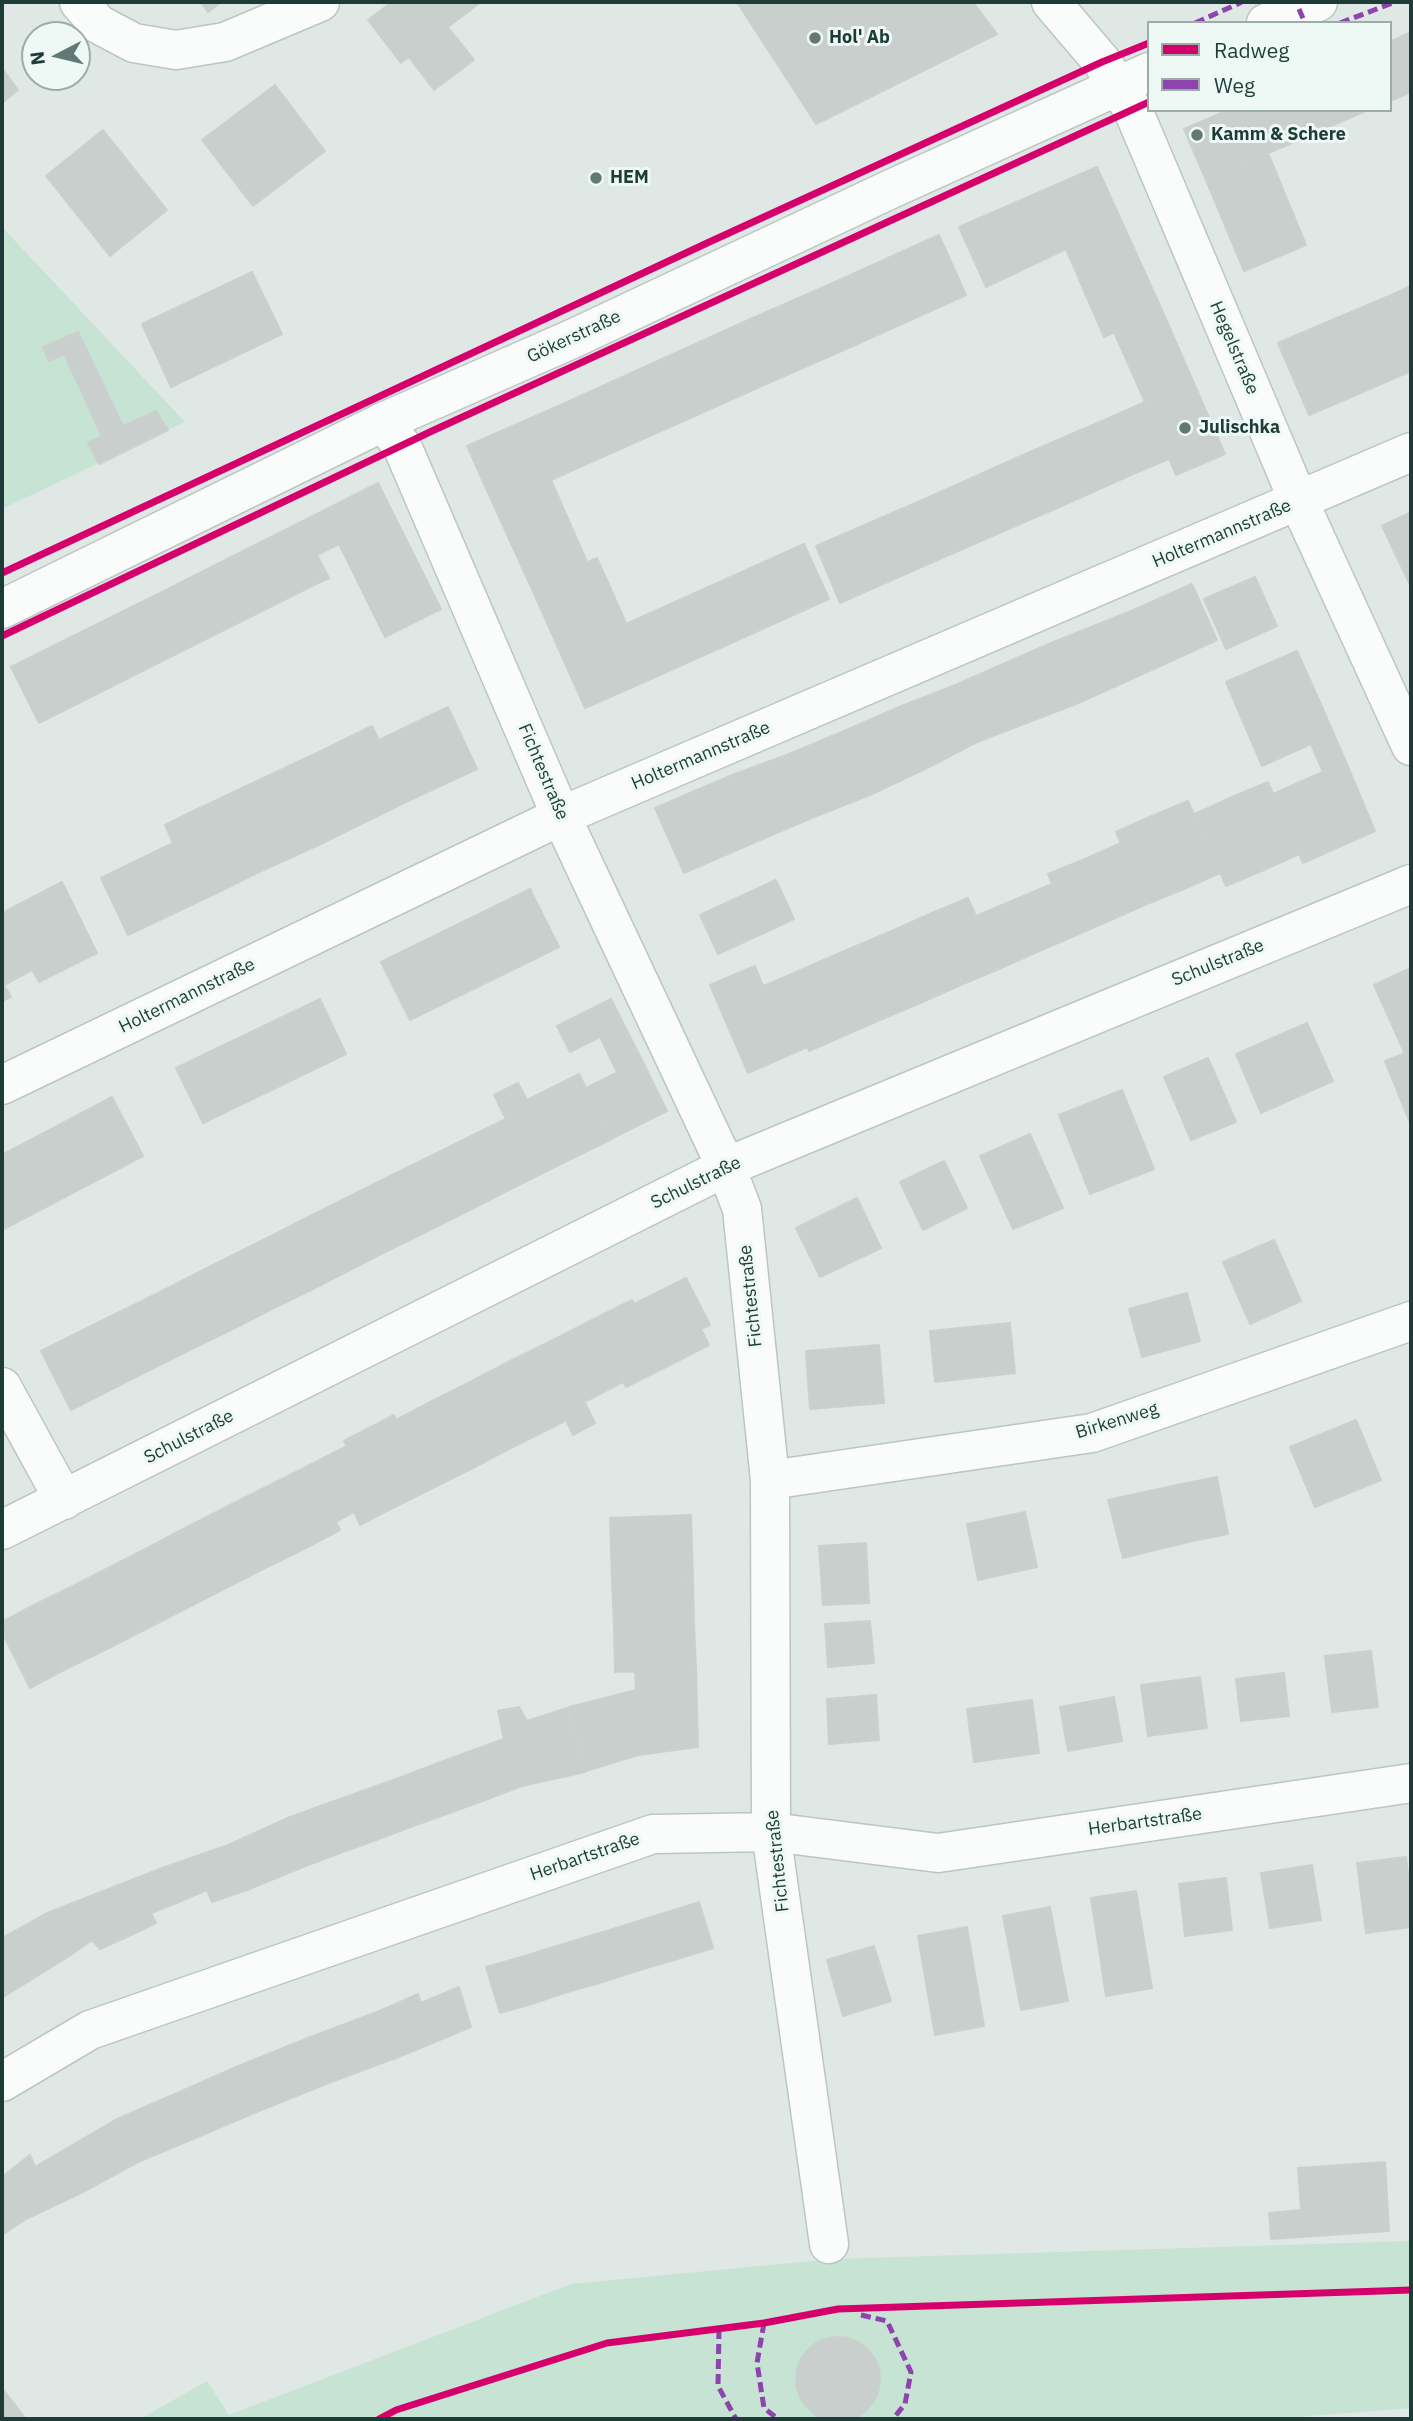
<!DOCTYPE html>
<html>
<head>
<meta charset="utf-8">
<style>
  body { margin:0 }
  #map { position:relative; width:1413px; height:2421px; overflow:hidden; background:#e0e8e5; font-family:"IBM Plex Sans",sans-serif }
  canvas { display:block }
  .frame { position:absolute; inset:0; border:4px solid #1d3c37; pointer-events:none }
  .legend { position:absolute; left:1147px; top:21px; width:245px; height:91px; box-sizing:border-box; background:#eef8f4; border:2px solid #9aada8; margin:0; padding:9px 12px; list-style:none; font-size:21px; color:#1d3c37 }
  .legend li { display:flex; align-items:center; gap:14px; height:35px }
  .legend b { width:35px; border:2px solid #9aada8 }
  .north { position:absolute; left:21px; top:21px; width:70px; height:70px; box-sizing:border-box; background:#eef8f4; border:2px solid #9aada8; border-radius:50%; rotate:263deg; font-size:19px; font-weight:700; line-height:28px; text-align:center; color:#1d3c37 }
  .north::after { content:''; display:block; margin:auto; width:24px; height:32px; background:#617874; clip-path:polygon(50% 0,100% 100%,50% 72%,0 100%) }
</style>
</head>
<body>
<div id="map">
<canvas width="1413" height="2421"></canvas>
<div class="frame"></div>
<ul class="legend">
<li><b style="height:9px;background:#d6006c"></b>Radweg</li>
<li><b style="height:9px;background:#8e44ad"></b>Weg</li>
</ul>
<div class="north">N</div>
</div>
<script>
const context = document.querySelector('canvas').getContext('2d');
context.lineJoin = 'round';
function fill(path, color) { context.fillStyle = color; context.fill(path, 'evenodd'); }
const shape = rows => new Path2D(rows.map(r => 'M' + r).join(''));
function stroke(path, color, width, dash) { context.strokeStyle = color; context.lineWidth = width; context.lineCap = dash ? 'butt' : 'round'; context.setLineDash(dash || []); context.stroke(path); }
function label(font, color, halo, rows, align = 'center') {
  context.font = font + ' "IBM Plex Sans",sans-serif'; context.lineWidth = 6; context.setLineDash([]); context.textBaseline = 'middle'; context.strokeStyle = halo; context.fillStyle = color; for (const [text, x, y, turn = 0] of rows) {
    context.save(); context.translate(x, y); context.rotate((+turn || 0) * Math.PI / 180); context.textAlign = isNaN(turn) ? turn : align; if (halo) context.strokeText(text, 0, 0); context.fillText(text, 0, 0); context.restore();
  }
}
const green = shape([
  [2,227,185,422,2,509],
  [1411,2241,1411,2408,1272,2419,140,2419,207,2381,229,2415,571,2284,833,2259]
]);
const building = shape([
  [201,2,221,2,208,12,201,2],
  [392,2,481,2,448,27,474,60,434,90,409,57,401,63,368,20,392,2],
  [737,2,973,2,997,34,816,124,737,2],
  [1411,32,1411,80,1394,40,1411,32],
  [1394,40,1411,80,1411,92,1390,101,1390,41,1394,40],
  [2,68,18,90,2,103,2,68],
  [275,85,325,151,253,206,202,140,275,85],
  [1228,110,1298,110,1308,136,1206,180,1184,129,1228,110],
  [1298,110,1368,110,1308,136,1298,110],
  [103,130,167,210,110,256,46,176,103,130],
  [1268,153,1306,245,1244,271,1206,180,1268,153],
  [1097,167,1066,249,986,287,959,227,1097,167],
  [1097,167,1162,310,1104,337,1066,249,1097,167],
  [939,235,966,295,853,346,826,286,939,235],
  [252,272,282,334,171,387,142,324,252,272],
  [826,286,853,346,773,381,746,321,826,286],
  [1411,286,1411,347,1389,296,1411,286],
  [1389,296,1411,347,1411,371,1388,381,1358,309,1389,296],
  [1358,309,1388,381,1356,395,1325,323,1358,309],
  [1162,310,1193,381,1145,402,1114,332,1162,310],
  [746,321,773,381,688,419,662,359,746,321],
  [1325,323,1356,395,1309,415,1278,343,1325,323],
  [78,332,123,426,156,411,168,430,99,464,88,443,102,436,64,354,49,361,43,347,78,332],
  [662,359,688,419,591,462,565,403,662,359],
  [1193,381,1225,454,1176,475,1145,402,1193,381],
  [1145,402,1169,459,1133,474,1109,418,1145,402],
  [565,403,591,462,494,506,467,446,565,403],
  [1109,418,1133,474,1057,508,1032,451,1109,418],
  [1032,451,1057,508,951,554,927,498,1032,451],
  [551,480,587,562,531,587,494,506,551,480],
  [378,483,441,609,385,637,339,544,317,555,329,578,316,584,289,528,378,483],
  [927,498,951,554,840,603,816,546,927,498],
  [1411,512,1411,587,1382,526,1411,512],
  [289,528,316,584,192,646,164,591,289,528],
  [804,544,829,599,651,679,626,624,804,544],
  [597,558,651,679,585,708,531,587,597,558],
  [1255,577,1277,626,1226,649,1204,599,1255,577],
  [1192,584,1217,640,1156,668,1131,611,1192,584],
  [164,591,192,646,39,723,11,667,164,591],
  [1131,611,1156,668,1076,704,1051,643,1131,611],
  [1051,643,1076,704,977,742,953,686,1051,643],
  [1297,651,1319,700,1247,731,1226,682,1297,651],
  [953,686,977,742,927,768,899,707,953,686],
  [1319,700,1346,762,1323,772,1311,744,1262,766,1247,731,1319,700],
  [448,707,477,769,408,801,379,740,448,707],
  [899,707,927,768,870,795,844,731,899,707],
  [372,726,408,801,355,827,319,752,372,726],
  [844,731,870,795,814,817,789,754,844,731],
  [319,752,355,827,325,842,289,766,319,752],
  [789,754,814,817,760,840,732,775,789,754],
  [1346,762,1375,831,1339,847,1309,778,1346,762],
  [289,766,325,842,290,858,255,782,289,766],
  [732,775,760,840,684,873,655,808,732,775],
  [1309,778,1339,847,1303,863,1273,794,1309,778],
  [255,782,290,858,257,873,221,798,255,782],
  [1268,782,1299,854,1264,870,1232,797,1268,782],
  [1232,797,1264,870,1226,886,1195,814,1232,797],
  [221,798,257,873,225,889,189,813,221,798],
  [1188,801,1220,873,1184,889,1152,816,1188,801],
  [189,813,225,889,166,917,138,860,173,843,165,825,189,813],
  [1152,816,1184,889,1147,904,1116,832,1152,816],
  [1121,843,1147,904,1111,920,1085,859,1121,843],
  [1085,859,1111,920,1074,936,1048,874,1085,859],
  [138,860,166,917,128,935,101,878,138,860],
  [776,880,794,919,718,954,700,915,776,880],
  [62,882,97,953,39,982,32,970,4,985,11,997,2,1001,2,913,62,882],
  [1052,884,1074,936,1037,952,1014,900,1052,884],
  [530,889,559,947,410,1020,381,962,530,889],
  [968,898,999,969,963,984,932,913,968,898],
  [1014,900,1037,952,999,969,976,916,1014,900],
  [932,913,963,984,925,1001,894,930,932,913],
  [894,930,925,1001,887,1017,856,946,894,930],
  [856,946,887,1017,850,1033,819,962,856,946],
  [819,962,850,1033,809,1051,778,980,819,962],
  [755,966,763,986,778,980,807,1047,748,1073,710,985,755,966],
  [1411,968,1411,1051,1405,1054,1374,985,1411,968],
  [320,999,346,1054,203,1123,176,1068,320,999],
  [611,999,642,1060,617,1072,600,1037,570,1052,557,1026,611,999],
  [1307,1023,1333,1081,1261,1113,1236,1054,1307,1023],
  [1411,1051,1411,1125,1385,1061,1411,1051],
  [1208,1058,1236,1122,1191,1140,1164,1077,1208,1058],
  [642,1060,667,1111,611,1139,586,1088,642,1060],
  [579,1074,612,1139,577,1156,545,1091,579,1074],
  [518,1083,527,1100,545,1091,577,1156,535,1177,494,1095,518,1083],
  [1122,1090,1154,1169,1090,1194,1059,1115,1122,1090],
  [112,1097,143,1156,2,1230,2,1155,112,1097],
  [506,1119,535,1177,501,1194,471,1136,506,1119],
  [1030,1134,1063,1208,1013,1229,980,1156,1030,1134],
  [471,1136,501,1194,464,1213,435,1154,471,1136],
  [435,1154,464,1213,422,1234,392,1175,435,1154],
  [944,1161,967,1208,923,1230,900,1182,944,1161],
  [392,1175,422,1234,383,1253,354,1194,392,1175],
  [354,1194,383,1253,346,1272,316,1213,354,1194],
  [857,1198,881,1248,820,1277,796,1228,857,1198],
  [316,1213,346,1272,311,1290,281,1231,316,1213],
  [281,1231,311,1290,272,1309,243,1250,281,1231],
  [1274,1240,1301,1301,1250,1324,1223,1262,1274,1240],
  [243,1250,272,1309,237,1327,207,1268,243,1250],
  [207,1268,237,1327,202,1344,172,1286,207,1268],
  [686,1278,710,1325,701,1329,709,1345,666,1367,634,1304,686,1278],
  [172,1286,202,1344,166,1362,136,1304,172,1286],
  [1187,1293,1200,1341,1142,1357,1129,1309,1187,1293],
  [632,1300,666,1367,626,1387,592,1320,632,1300],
  [136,1304,166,1362,128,1381,99,1322,136,1304],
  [592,1320,623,1382,584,1402,553,1340,592,1320],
  [99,1322,128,1381,71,1410,41,1351,99,1322],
  [1010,1323,1015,1373,935,1382,930,1331,1010,1323],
  [553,1340,595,1423,573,1435,566,1420,547,1430,512,1360,553,1340],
  [879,1345,884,1403,810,1409,806,1351,879,1345],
  [512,1360,547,1430,507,1450,472,1381,512,1360],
  [472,1381,507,1450,469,1470,434,1400,472,1381],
  [434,1400,469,1470,431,1489,396,1420,434,1400],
  [394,1415,431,1489,381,1514,344,1441,394,1415],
  [1356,1420,1381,1480,1315,1507,1290,1447,1356,1420],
  [347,1446,381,1514,360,1525,354,1512,336,1522,308,1466,347,1446],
  [308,1466,340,1530,304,1549,272,1484,308,1466],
  [1217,1477,1228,1534,1188,1542,1177,1485,1217,1477],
  [272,1484,304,1549,265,1568,232,1504,272,1484],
  [1177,1485,1188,1542,1123,1558,1108,1500,1177,1485],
  [232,1504,265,1568,224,1589,191,1525,232,1504],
  [1025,1512,1037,1567,978,1580,967,1524,1025,1512],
  [691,1515,693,1580,612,1582,610,1518,691,1515],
  [191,1525,224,1589,185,1609,153,1545,191,1525],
  [866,1543,869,1603,823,1605,819,1546,866,1543],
  [153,1545,185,1609,148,1628,116,1564,153,1545],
  [116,1564,148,1628,107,1649,75,1585,116,1564],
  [693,1580,694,1624,614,1626,612,1582,693,1580],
  [75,1585,107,1649,64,1670,32,1606,75,1585],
  [32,1606,64,1670,30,1688,2,1632,2,1622,32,1606],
  [870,1621,874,1663,828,1667,825,1624,870,1621],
  [694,1624,696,1669,615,1672,614,1626,694,1624],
  [1371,1651,1378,1707,1332,1712,1325,1656,1371,1651],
  [696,1669,698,1747,638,1755,586,1771,569,1707,636,1690,635,1671,696,1669],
  [1284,1673,1289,1716,1241,1721,1236,1679,1284,1673],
  [1200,1677,1207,1728,1148,1736,1141,1685,1200,1677],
  [876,1695,879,1740,829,1744,827,1699,876,1695],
  [1114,1697,1122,1741,1068,1751,1060,1707,1114,1697],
  [1032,1700,1039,1753,974,1762,967,1709,1032,1700],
  [519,1707,527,1721,567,1708,585,1772,522,1786,504,1739,498,1711,519,1707],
  [504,1739,522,1786,485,1800,468,1752,504,1739],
  [468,1752,485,1800,455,1811,438,1763,468,1752],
  [438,1763,455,1811,416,1825,399,1778,438,1763],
  [399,1778,416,1825,384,1837,368,1789,399,1778],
  [368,1789,384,1837,346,1851,329,1803,368,1789],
  [329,1803,346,1851,308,1865,290,1817,329,1803],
  [290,1817,308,1865,247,1890,228,1845,290,1817],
  [228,1845,247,1890,212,1902,207,1890,179,1902,165,1867,228,1845],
  [1406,1857,1411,1898,1411,1927,1366,1933,1357,1863,1406,1857],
  [1312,1865,1321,1920,1270,1928,1261,1873,1312,1865],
  [165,1867,179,1902,151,1913,156,1923,129,1936,106,1890,165,1867],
  [1226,1878,1232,1930,1185,1936,1179,1884,1226,1878],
  [106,1890,129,1936,100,1949,92,1940,71,1955,47,1913,106,1890],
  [1136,1891,1152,1988,1106,1996,1091,1898,1136,1891],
  [699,1902,713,1948,674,1960,661,1914,699,1902],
  [1050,1907,1068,2001,1021,2010,1003,1916,1050,1907],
  [47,1913,71,1955,13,1991,2,1970,2,1938,47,1913],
  [661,1914,674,1960,640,1970,626,1925,661,1914],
  [626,1925,640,1970,596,1984,583,1938,626,1925],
  [967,1927,984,2026,935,2035,918,1936,967,1927],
  [583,1938,596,1984,564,1993,550,1948,583,1938],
  [874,1946,891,2001,843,2016,827,1960,874,1946],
  [550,1948,564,1993,532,2004,518,1958,550,1948],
  [518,1958,532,2004,500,2013,486,1967,518,1958],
  [2,1970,13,1991,2,1998,2,1970],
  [459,1987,471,2027,401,2056,382,2010,418,1994,421,2003,459,1987],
  [382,2010,401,2056,326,2084,308,2038,382,2010],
  [308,2038,326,2084,254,2113,236,2067,308,2038],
  [236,2067,254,2113,193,2139,175,2094,236,2067],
  [175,2094,193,2139,138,2162,117,2119,175,2094],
  [117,2119,138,2162,83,2192,62,2151,117,2119],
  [62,2151,83,2192,26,2219,2,2177,30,2155,35,2167,62,2151],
  [1385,2162,1389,2231,1271,2239,1269,2213,1301,2210,1298,2168,1385,2162],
  [2,2177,26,2219,2,2235,2,2177],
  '796 2379a42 42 0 1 1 84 0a42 42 0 1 1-84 0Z',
  [2,2388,26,2419,2,2419,2,2388]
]);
const street = shape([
  [79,2,98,24,134,43,176,50,225,42,320,2],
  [1051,2,1102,62,1133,110,1299,502,1411,746],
  [383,422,402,446,561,816,726,1167,742,1209,770,1480,771,1832,829,2244],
  [2,1085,561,816,1411,452],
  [2,1387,64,1500],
  [770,1480,1092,1433,1411,1321],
  [2,1530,726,1167,1411,884],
  [2,2082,90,2030,653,1834,771,1832,938,1853,1411,1783]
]);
const secondary = shape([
  [1266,23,1318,2],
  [2,609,383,422,572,339,891,189,1149,72]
]);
const quiet = shape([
  [1299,9,1305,23],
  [1195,23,1242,2],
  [1340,23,1395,2],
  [861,2315,887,2321,911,2372,905,2404,893,2419],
  [764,2323,757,2363,764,2408,778,2419],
  [719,2329,718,2386,736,2419]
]);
const cycleway = shape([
  [2,573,705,244,1102,62,1149,43],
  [2,636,432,431,1149,102],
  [379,2419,396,2410,607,2343,764,2323,838,2309,1411,2290]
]);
const markers = [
  [815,38,7,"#617874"],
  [1197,135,7,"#617874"],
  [596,178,7,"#617874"],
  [1185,428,7,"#617874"]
];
const poiNames = [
  ["Hol' Ab",829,38],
  ["Kamm & Schere",1211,135],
  ["HEM",610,178],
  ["Julischka",1199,428]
];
const streetNames = [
  ["Gökerstraße",574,337,-25],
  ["Hegelstraße",1234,348,67],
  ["Holtermannstraße",1222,534,-23],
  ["Holtermannstraße",701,756,-23],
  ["Fichtestraße",543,772,67],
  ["Schulstraße",1218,963,-22],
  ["Holtermannstraße",187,996,-26],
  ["Schulstraße",696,1183,-26],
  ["Fichtestraße",751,1296,-96],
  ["Birkenweg",1117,1421,-17],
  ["Schulstraße",189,1437,-27],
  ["Herbartstraße",1145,1822,-8],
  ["Herbartstraße",585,1857,-19],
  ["Fichtestraße",778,1861,-96]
];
fill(green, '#c7e3d3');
fill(building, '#c8cfcd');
stroke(building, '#c9d1ce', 2);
stroke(street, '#bdc5c2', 41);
stroke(secondary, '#bcc6c3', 41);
stroke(street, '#fafcfb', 38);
stroke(secondary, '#fafcfb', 38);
stroke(quiet, '#8e44ad', 5, [10, 5]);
stroke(cycleway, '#d6006c', 7);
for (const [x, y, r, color] of markers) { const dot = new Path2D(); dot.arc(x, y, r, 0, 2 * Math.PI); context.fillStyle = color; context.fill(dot); stroke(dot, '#eef8f4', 2.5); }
label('bold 18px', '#1d3c37', '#eef8f4', poiNames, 'left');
label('18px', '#1d3c37', '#eef8f4', streetNames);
</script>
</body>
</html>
